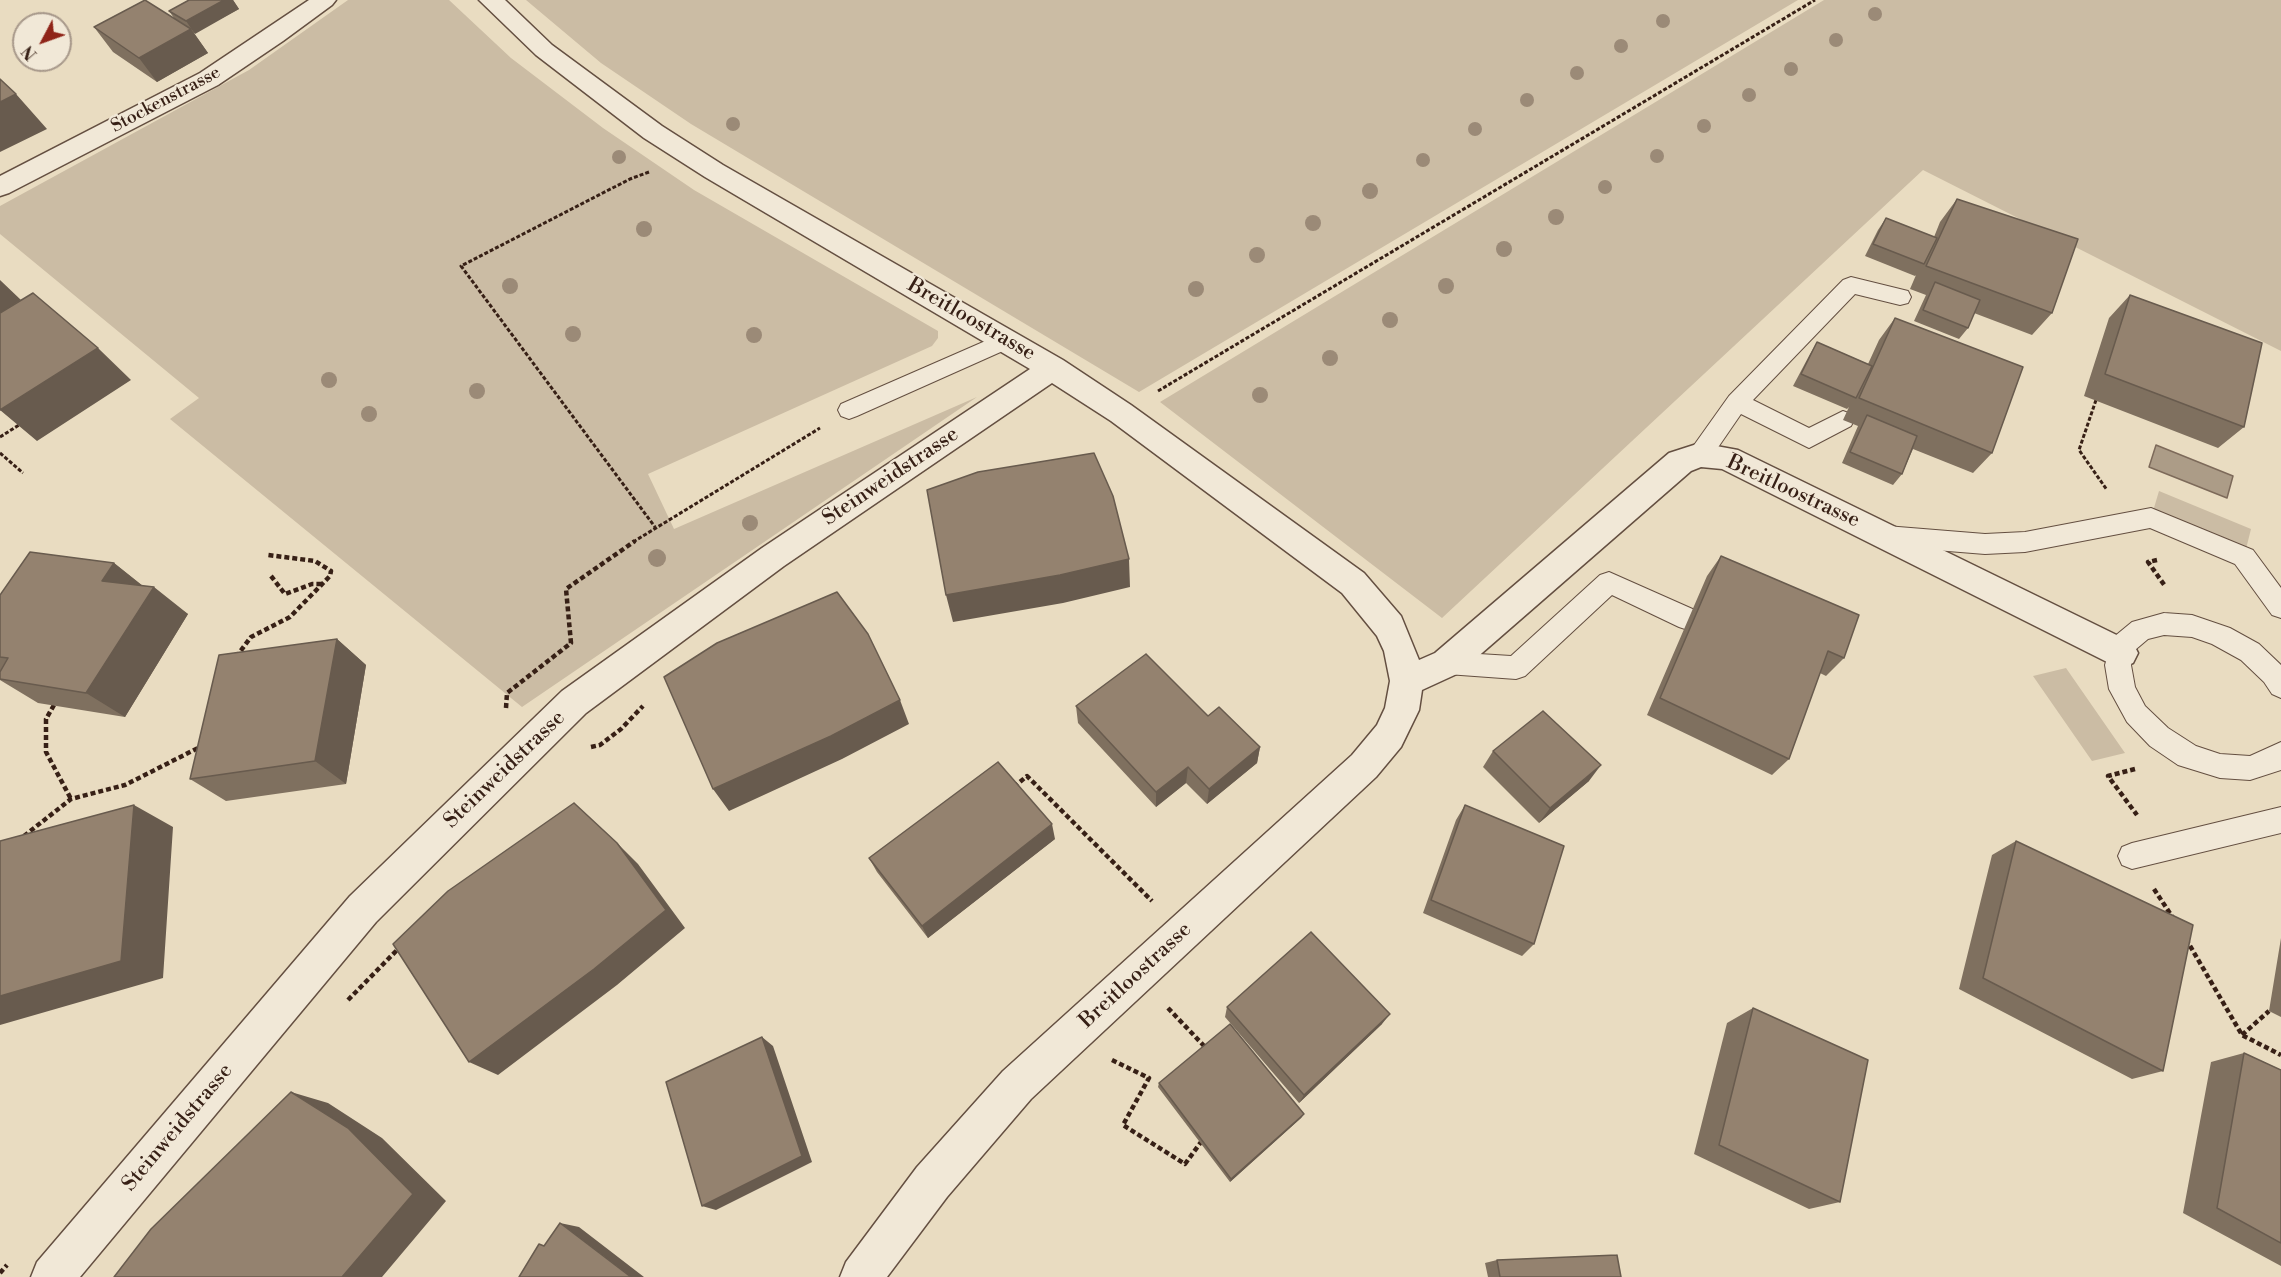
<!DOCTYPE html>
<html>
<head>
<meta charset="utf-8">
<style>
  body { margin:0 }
  #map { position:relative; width:2281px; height:1277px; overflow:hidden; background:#e9dcc1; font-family:"Libre Bodoni",serif }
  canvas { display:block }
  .north { position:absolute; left:12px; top:12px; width:60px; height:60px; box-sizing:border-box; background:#f1e8d7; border:2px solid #a7988a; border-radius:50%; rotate:229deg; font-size:16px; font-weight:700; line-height:24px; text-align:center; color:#372016 }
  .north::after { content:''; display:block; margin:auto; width:21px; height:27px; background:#8f2418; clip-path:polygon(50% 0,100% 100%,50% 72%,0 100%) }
</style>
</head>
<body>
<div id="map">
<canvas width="2281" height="1277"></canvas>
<div class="north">N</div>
</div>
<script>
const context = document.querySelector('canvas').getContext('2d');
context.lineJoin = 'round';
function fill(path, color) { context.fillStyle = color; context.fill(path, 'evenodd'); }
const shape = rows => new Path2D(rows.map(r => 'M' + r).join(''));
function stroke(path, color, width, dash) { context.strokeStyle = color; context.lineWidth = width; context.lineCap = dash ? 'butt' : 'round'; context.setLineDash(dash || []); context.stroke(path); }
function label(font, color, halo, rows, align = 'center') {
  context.font = font + ' "Libre Bodoni",serif'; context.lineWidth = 4.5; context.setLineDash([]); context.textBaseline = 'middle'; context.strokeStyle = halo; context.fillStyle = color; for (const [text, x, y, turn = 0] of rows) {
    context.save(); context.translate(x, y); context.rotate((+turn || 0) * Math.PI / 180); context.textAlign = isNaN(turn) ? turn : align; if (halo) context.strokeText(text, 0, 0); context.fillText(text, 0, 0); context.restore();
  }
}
const green = shape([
  [348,0,449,0,511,58,603,128,694,190,938,331,938,338,932,346,648,474,674,529,977,397,522,707,170,419,199,398,0,234,0,206,249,70],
  [526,0,1798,0,1139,392,691,124,601,63],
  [1824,0,2281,0,2281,351,1923,170,1442,618,1160,402],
  [2159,491,2251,529,2244,557,2151,518],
  [2066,668,2125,753,2092,761,2033,676]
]);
const water = shape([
  [2156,445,2233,476,2227,498,2149,467,2156,445]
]);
const pathFar1 = shape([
  [649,172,630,179,461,266,655,527],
  [1158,391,1815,0],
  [2096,400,2079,450,2107,490],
  [0,437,19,425],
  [0,453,23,473],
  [633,542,820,428]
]);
const path = shape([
  [2157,560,2148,562,2165,586],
  [271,576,285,594,312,584,322,584],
  [236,657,251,637,290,617,330,576,331,571,315,561,268,555],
  [54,705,46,719,46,752,71,799],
  [506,708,507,693,571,643,566,589,635,541],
  [591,747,600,745,621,729,643,706],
  [2135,769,2108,776,2137,815],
  [1014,787,1027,776,1152,901],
  [24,836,71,799,125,785,200,747],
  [2154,889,2173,918],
  [2186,939,2242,1035,2281,1055],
  [348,1000,399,948],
  [1168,1008,1206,1048],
  [2242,1035,2269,1011],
  [1112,1060,1149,1078,1123,1125,1185,1164,1201,1142],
  [0,1273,7,1265]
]);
const lane = shape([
  [1851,277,1908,291,1911,297,1908,303,1900,305,1855,294,1753,400,1809,428,1843,411,1851,414,1854,420,1851,426,1809,448,1741,414,1708,462,1700,464,1692,462,1688,455,1692,448,1729,396,1843,280,1851,277],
  [1006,332,1014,334,1017,340,1014,346,857,416,849,419,841,416,838,410,841,404,1006,332],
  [2151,508,2253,550,2281,588,2281,618,2272,615,2235,564,2150,528,2025,552,1985,554,1886,546,1877,543,1874,536,1877,529,1886,526,1985,534,2025,532,2151,508],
  [1609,572,1697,611,1701,619,1697,627,1688,630,1679,627,1612,595,1525,676,1516,679,1447,674,1438,671,1434,663,1438,655,1447,652,1511,656,1600,575,1609,572],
  [2164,613,2192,615,2230,628,2259,644,2281,665,2281,698,2272,694,2264,682,2241,660,2212,644,2192,637,2164,635,2148,639,2135,650,2131,665,2135,687,2145,706,2168,728,2196,746,2220,754,2250,756,2281,742,2281,770,2250,780,2220,778,2178,765,2150,746,2127,722,2109,689,2105,665,2111,644,2115,636,2132,622,2164,613],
  [2281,807,2281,833,2132,869,2122,865,2118,856,2122,847,2132,843,2281,807]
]);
const street = shape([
  [309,0,336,0,332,5,283,41,218,85,9,193,0,196,0,176,200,73,309,0],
  [479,0,505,0,552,45,662,126,723,165,1063,360,1131,405,1364,573,1401,616,1419,660,1435,653,1669,453,1700,443,1738,450,2133,643,2138,653,2133,663,2121,667,2109,663,1722,469,1701,467,1691,471,1459,673,1422,690,1419,710,1401,747,1376,777,1031,1099,947,1197,887,1277,840,1277,846,1262,917,1167,1003,1071,1352,755,1377,725,1385,708,1390,681,1384,651,1377,636,1342,593,1111,421,1052,383,784,566,586,713,376,922,80,1277,31,1277,37,1262,350,896,562,691,762,548,1030,369,705,177,644,138,536,55,479,0]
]);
const trees = [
  [1875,14,7],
  [1663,21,7],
  [1836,40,7],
  [1621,46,7],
  [1791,69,7],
  [1577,73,7],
  [1749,95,7],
  [1527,100,7],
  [733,124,7],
  [1704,126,7],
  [1475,129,7],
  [1657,156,7],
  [619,157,7],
  [1423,160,7],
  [1605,187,7],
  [1370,191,8],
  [1556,217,8],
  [1313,223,8],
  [644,229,8],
  [1504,249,8],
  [1257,255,8],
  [510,286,8],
  [1446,286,8],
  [1196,289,8],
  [1390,320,8],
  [573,334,8],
  [754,335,8],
  [1330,358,8],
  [329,380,8],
  [477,391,8],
  [1260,395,8],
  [369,414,8],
  [750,523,8],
  [657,558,9]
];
const wall = shape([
  [189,0,233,0,239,9,194,33,208,53,157,82,113,52,94,27,174,18,169,11],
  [1957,199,2052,313,2032,335,1974,313,1968,328,1959,339,1914,321,1926,295,1910,289,1916,275,1915,276,1865,256,1878,230,1886,218,1934,237,1940,222],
  [2130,295,2244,427,2218,448,2084,396,2109,318],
  [1895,318,1992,453,1973,473,1913,449,1902,474,1893,485,1842,463,1858,426,1843,420,1849,407,1847,409,1793,386,1810,354,1817,342,1868,364,1879,340],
  [1721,556,1844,658,1826,676,1820,673,1789,759,1772,775,1647,715,1707,576],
  [114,563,143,586,188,614,125,717,38,703,0,680,0,595],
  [337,639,366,665,346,784,226,801,190,779],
  [1076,706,1208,716,1260,747,1257,763,1207,804,1186,783,1156,807,1078,723],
  [1493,751,1589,781,1539,823,1483,767],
  [1465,805,1534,944,1522,956,1423,913,1456,820],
  [1055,839,928,938,877,872,869,858],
  [2016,841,2163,1071,2132,1079,1959,989,1992,855],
  [2281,938,2281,1017,2269,1011],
  [1227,1007,1382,1024,1299,1103,1225,1017],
  [1753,1008,1840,1202,1809,1209,1694,1154,1727,1023],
  [2244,1053,2281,1070,2281,1266,2183,1213,2211,1062],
  [1159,1083,1304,1114,1301,1118,1230,1182,1158,1087],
  [1497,1260,1621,1277,1488,1277,1485,1263]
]);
const shadedWall = shape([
  [224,0,233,0,239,9,195,34,186,21],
  [191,29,208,53,157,82,139,58],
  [16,94,47,129,0,152,0,102],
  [0,280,21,300,0,313],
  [98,348,131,380,37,441,0,410],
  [1129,559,1130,587,1063,603,953,622,946,595],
  [114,563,149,591,102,581],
  [154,587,188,614,125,717,86,693],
  [337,639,366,665,346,784,315,761],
  [900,700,909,724,842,759,729,811,713,789],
  [1260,747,1257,763,1207,804,1209,789],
  [1601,765,1589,781,1539,823,1550,808],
  [1188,767,1186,783,1156,807,1156,792],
  [134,805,173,827,163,978,0,1025,0,996],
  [1052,824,1055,839,928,938,922,926],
  [617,843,638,864,685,928,617,985,498,1075,469,1062],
  [1390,1014,1382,1024,1299,1103,1304,1095],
  [762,1037,773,1046,812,1162,716,1210,702,1206],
  [291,1092,328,1103,382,1138,446,1201,382,1277,342,1277],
  [1304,1114,1301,1118,1230,1182,1231,1179],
  [560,1223,579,1227,644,1277,631,1277]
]);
const building = shape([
  [145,0,191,29,139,58,94,27,145,0],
  [189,0,224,0,186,21,169,11,189,0],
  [0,79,16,94,0,102,0,79],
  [1957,199,2078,239,2052,313,1926,266,1957,199],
  [1886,218,1937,238,1924,264,1873,244,1886,218],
  [1935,282,1980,300,1968,328,1923,310,1935,282],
  [33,293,98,348,0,410,0,313,33,293],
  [2130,295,2262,343,2244,427,2105,374,2130,295],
  [1895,318,2023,367,1992,453,1859,398,1895,318],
  [1817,342,1872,366,1856,398,1801,374,1817,342],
  [1867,415,1917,436,1902,474,1850,452,1867,415],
  [1094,453,1113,496,1129,559,1060,575,946,595,927,490,978,472,1094,453],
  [30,552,114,563,102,581,154,587,86,693,0,679,0,672,8,658,0,657,0,595,30,552],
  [1721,556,1859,615,1844,658,1828,651,1789,759,1660,698,1721,556],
  [837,592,868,634,900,700,831,736,713,789,664,677,717,643,837,592],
  [337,639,315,761,190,779,219,655,337,639],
  [1146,654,1208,716,1219,707,1260,747,1209,789,1188,767,1156,792,1076,706,1146,654],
  [1543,711,1601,765,1550,808,1493,751,1543,711],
  [998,762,1052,824,922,926,869,858,998,762],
  [574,803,617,843,666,910,594,969,469,1062,393,944,448,891,574,803],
  [134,805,121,961,0,996,0,841,134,805],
  [1465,805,1564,846,1534,944,1431,900,1465,805],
  [2016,841,2193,925,2163,1071,1983,978,2016,841],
  [1311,932,1390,1014,1304,1095,1227,1007,1311,932],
  [1753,1008,1868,1060,1840,1202,1719,1145,1753,1008],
  [1230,1024,1304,1114,1231,1179,1159,1083,1230,1024],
  [762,1037,802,1156,702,1206,666,1082,762,1037],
  [2244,1053,2281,1070,2281,1243,2217,1208,2244,1053],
  [291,1092,348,1128,413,1194,342,1277,114,1277,151,1229,291,1092],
  [560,1223,631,1277,519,1277,539,1244,544,1246,560,1223],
  [1617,1255,1621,1277,1500,1277,1497,1260,1617,1255]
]);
const farStreetnames = [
  ["Stockenstrasse",166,100,-28]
];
const streetNames = [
  ["Breitloostrasse",971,320,30],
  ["Steinweidstrasse",891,477,-34],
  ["Breitloostrasse",1793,492,25],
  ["Steinweidstrasse",505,770,-44],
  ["Breitloostrasse",1136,976,-43],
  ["Steinweidstrasse",178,1128,-50]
];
fill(green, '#cbbca4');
fill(water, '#ac9c87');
stroke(water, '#7d6a5a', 1.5);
stroke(lane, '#644f41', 2);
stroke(street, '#644f41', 3);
stroke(pathFar1, '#372016', 3, [4, 2]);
stroke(path, '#372016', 4.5, [5, 3]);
fill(lane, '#f1e8d7');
fill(street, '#f1e8d7');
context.fillStyle = '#9b8a77';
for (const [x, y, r] of trees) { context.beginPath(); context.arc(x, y, r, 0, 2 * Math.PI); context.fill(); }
fill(wall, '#7f705f');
fill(shadedWall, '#685b4e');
fill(building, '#94826f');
stroke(building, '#685b4e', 1.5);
label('18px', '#372016', '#f1e8d7', farStreetnames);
label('21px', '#372016', '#f1e8d7', streetNames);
</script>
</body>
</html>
